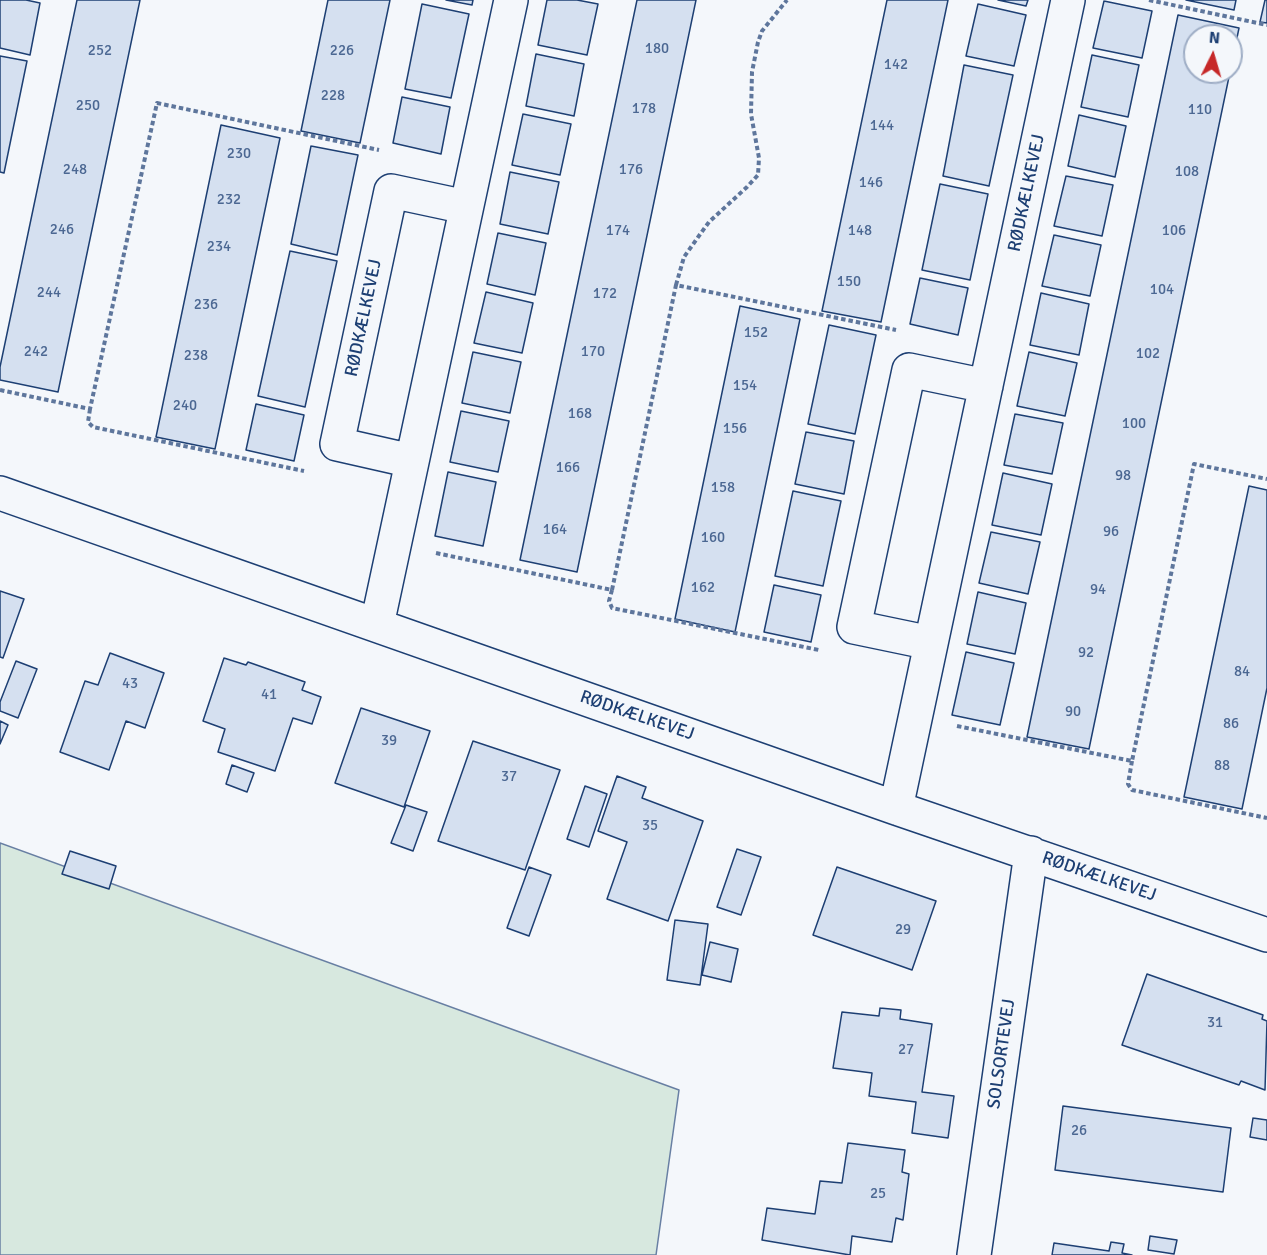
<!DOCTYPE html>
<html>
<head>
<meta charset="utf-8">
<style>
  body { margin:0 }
  #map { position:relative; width:1267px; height:1255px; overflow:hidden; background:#f4f7fb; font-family:Signika,sans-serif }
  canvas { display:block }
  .north { position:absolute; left:1183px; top:24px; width:60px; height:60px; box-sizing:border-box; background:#f4f7fb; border:2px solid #9eadc5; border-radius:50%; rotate:5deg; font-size:16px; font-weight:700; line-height:24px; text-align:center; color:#1d3f73 }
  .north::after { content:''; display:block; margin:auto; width:21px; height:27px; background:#c62828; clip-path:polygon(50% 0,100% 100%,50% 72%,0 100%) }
</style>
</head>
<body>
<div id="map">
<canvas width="1267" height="1255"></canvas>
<div class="north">N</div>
</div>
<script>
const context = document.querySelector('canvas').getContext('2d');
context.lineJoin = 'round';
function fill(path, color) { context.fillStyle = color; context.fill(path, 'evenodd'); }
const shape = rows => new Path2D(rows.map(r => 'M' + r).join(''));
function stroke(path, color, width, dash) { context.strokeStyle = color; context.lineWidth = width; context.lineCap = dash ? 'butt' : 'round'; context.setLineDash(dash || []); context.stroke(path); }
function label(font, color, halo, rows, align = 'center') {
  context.font = font + ' Signika,sans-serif'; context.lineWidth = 4.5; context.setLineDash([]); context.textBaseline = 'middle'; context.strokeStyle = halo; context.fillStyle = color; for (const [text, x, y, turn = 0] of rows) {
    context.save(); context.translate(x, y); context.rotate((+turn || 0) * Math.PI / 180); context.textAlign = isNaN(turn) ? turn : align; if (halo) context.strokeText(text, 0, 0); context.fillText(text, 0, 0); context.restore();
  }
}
const green = shape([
  [0,843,679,1090,656,1255,0,1255,0,843]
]);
const building = shape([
  [0,0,26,0,40,3,30,55,0,48,0,0],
  [77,0,140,0,58,392,0,380,0,367,77,0],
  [328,0,390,0,360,143,301,131,328,0],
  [446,0,473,0,472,5,446,0],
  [547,0,577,0,598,4,587,55,538,45,547,0],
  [637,0,696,0,577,572,520,560,637,0],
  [887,0,948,0,881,322,822,311,887,0],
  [998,0,1028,0,1026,6,998,0],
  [1186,0,1236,0,1234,10,1186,0],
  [1265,0,1267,0,1267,23,1260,22,1265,0],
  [1104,1,1152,11,1142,58,1093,48,1104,1],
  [422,4,469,14,451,98,405,89,422,4],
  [978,4,1026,15,1014,66,966,56,978,4],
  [1178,15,1239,28,1231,67,1231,36,1195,36,1195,72,1230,72,1089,749,1027,737,1178,15],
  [536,54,584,64,574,116,526,106,536,54],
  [1092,55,1139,65,1128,117,1081,107,1092,55],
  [0,56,27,61,4,173,0,172,0,56],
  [964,65,1013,75,989,186,943,176,964,65],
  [402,97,450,107,441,154,393,143,402,97],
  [523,114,571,124,560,175,512,165,523,114],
  [1079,115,1126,126,1115,177,1068,166,1079,115],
  [221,125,280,138,215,449,156,437,221,125],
  [311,146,358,155,337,255,291,244,311,146],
  [510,172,559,182,548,234,500,224,510,172],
  [1066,176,1113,185,1102,236,1054,226,1066,176],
  [940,184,988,194,970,280,922,270,940,184],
  [498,233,546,243,535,295,487,284,498,233],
  [1054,235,1101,245,1090,296,1042,286,1054,235],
  [290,251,337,261,305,407,258,396,290,251],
  [920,278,968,288,958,335,910,324,920,278],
  [486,292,533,303,522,353,474,343,486,292],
  [1041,293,1089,304,1079,355,1030,345,1041,293],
  [740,306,800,319,735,632,675,619,740,306],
  [829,325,876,335,855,434,808,424,829,325],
  [473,352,521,362,510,413,462,403,473,352],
  [1029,352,1077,363,1065,416,1017,406,1029,352],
  [256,404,304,415,294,461,246,450,256,404],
  [461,411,509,421,498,472,450,462,461,411],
  [1015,414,1063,423,1052,474,1004,465,1015,414],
  [806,432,854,441,844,494,795,484,806,432],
  [448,472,496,482,483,546,435,536,448,472],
  [1003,473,1052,484,1041,535,992,525,1003,473],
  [1249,486,1267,490,1267,688,1242,809,1184,797,1249,486],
  [793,491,841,501,823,586,775,576,793,491],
  [991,532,1040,542,1028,594,979,583,991,532],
  [774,585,821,595,811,642,764,632,774,585],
  [0,591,24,599,3,658,0,657,0,591],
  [978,592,1026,603,1015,654,967,644,978,592],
  [966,652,1014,663,1000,725,952,715,966,652],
  [110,653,164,673,145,728,126,721,109,770,60,752,85,681,98,685,110,653],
  [224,658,246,665,248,662,305,682,302,690,321,697,312,724,293,718,275,771,218,752,225,729,203,721,224,658],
  [16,661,37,669,18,718,0,711,0,702,16,661],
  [361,708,430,731,404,807,335,783,361,708],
  [0,721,8,725,0,744,0,721],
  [473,741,560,770,525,870,438,841,473,741],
  [232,765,254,773,247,792,226,784,232,765],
  [617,776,646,787,642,798,703,821,668,921,607,899,627,842,598,831,617,776],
  [585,786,607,794,589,847,567,839,585,786],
  [406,805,427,812,413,851,391,843,406,805],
  [737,849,761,857,741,915,717,907,737,849],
  [70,851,116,866,109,889,62,874,70,851],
  [529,867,551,875,529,936,507,928,529,867],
  [837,867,936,901,912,970,813,935,837,867],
  [675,920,708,924,700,985,667,980,675,920],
  [710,942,738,949,731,982,702,975,710,942],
  [1147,974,1263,1015,1262,1019,1267,1021,1265,1090,1241,1081,1239,1085,1122,1045,1147,974],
  [880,1008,901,1010,900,1019,932,1024,922,1092,954,1096,948,1138,912,1133,916,1102,869,1096,872,1073,833,1068,842,1012,879,1016,880,1008],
  [1063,1106,1231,1128,1223,1192,1055,1170,1063,1106],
  [1253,1118,1267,1120,1267,1140,1250,1137,1253,1118],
  [848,1143,905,1150,902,1172,909,1174,903,1220,896,1218,892,1242,852,1236,850,1255,762,1240,767,1208,815,1214,820,1181,842,1183,848,1143],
  [1150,1236,1177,1240,1174,1254,1148,1250,1150,1236],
  [1111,1242,1124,1244,1122,1253,1132,1255,1052,1255,1054,1243,1109,1251,1111,1242]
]);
const path = shape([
  [1149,0,1267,25],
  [676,285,684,257,701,233,709,222,747,187,758,175,759,158,751,114,752,72,758,42,762,31,787,0],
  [0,390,90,409,157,103,379,150],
  [90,409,88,422,93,427,304,471],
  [436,553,612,590,676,285,896,330],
  [612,590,609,601,612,608,819,650],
  [957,726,1132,761,1194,464,1267,479],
  [1132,761,1128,784,1132,790,1267,818]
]);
const minor = shape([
  [412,461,337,444,391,191,466,207],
  [0,493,896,808,1267,935],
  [377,625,511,0],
  [931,643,854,627,909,370,986,386],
  [896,808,1068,0],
  [974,1255,1031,853]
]);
const numberNames = [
  ["180",657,49],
  ["252",100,51],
  ["226",342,51],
  ["142",896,65],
  ["228",333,96],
  ["250",88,106],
  ["178",644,109],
  ["110",1200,110],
  ["144",882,126],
  ["230",239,154],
  ["248",75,170],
  ["176",631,170],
  ["108",1187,172],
  ["146",871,183],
  ["232",229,200],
  ["246",62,230],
  ["174",618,231],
  ["148",860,231],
  ["106",1174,231],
  ["234",219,247],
  ["150",849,282],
  ["104",1162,290],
  ["244",49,293],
  ["172",605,294],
  ["236",206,305],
  ["152",756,333],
  ["242",36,352],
  ["170",593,352],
  ["102",1148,354],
  ["238",196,356],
  ["154",745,386],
  ["240",185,406],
  ["168",580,414],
  ["100",1134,424],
  ["156",735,429],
  ["166",568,468],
  ["98",1123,476],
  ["158",723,488],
  ["164",555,530],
  ["96",1111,532],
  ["160",713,538],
  ["162",703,588],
  ["94",1098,590],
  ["92",1086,653],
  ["84",1242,672],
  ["43",130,684],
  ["41",269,695],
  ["90",1073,712],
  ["86",1231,724],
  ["39",389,741],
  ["88",1222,766],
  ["37",509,777],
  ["35",650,826],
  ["29",903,930],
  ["31",1215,1023],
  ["27",906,1050],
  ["26",1079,1131],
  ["25",878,1194]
];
const streetNames = [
  ["RØDKÆLKEVEJ",1027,193,-78],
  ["RØDKÆLKEVEJ",364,318,-78],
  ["RØDKÆLKEVEJ",637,716,19],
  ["RØDKÆLKEVEJ",1099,877,19],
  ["SOLSORTEVEJ",1002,1054,-82]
];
fill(green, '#d7e8df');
stroke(green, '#687fa3', 1.5);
fill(building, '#d5e0f0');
stroke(building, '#1d3f73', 1.5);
stroke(minor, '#1d3f73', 36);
stroke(path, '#5e769c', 4, [4.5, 3]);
stroke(minor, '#f4f7fb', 33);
label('15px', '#4b6792', null, numberNames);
label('18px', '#1d3f73', '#f4f7fb', streetNames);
</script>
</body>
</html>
